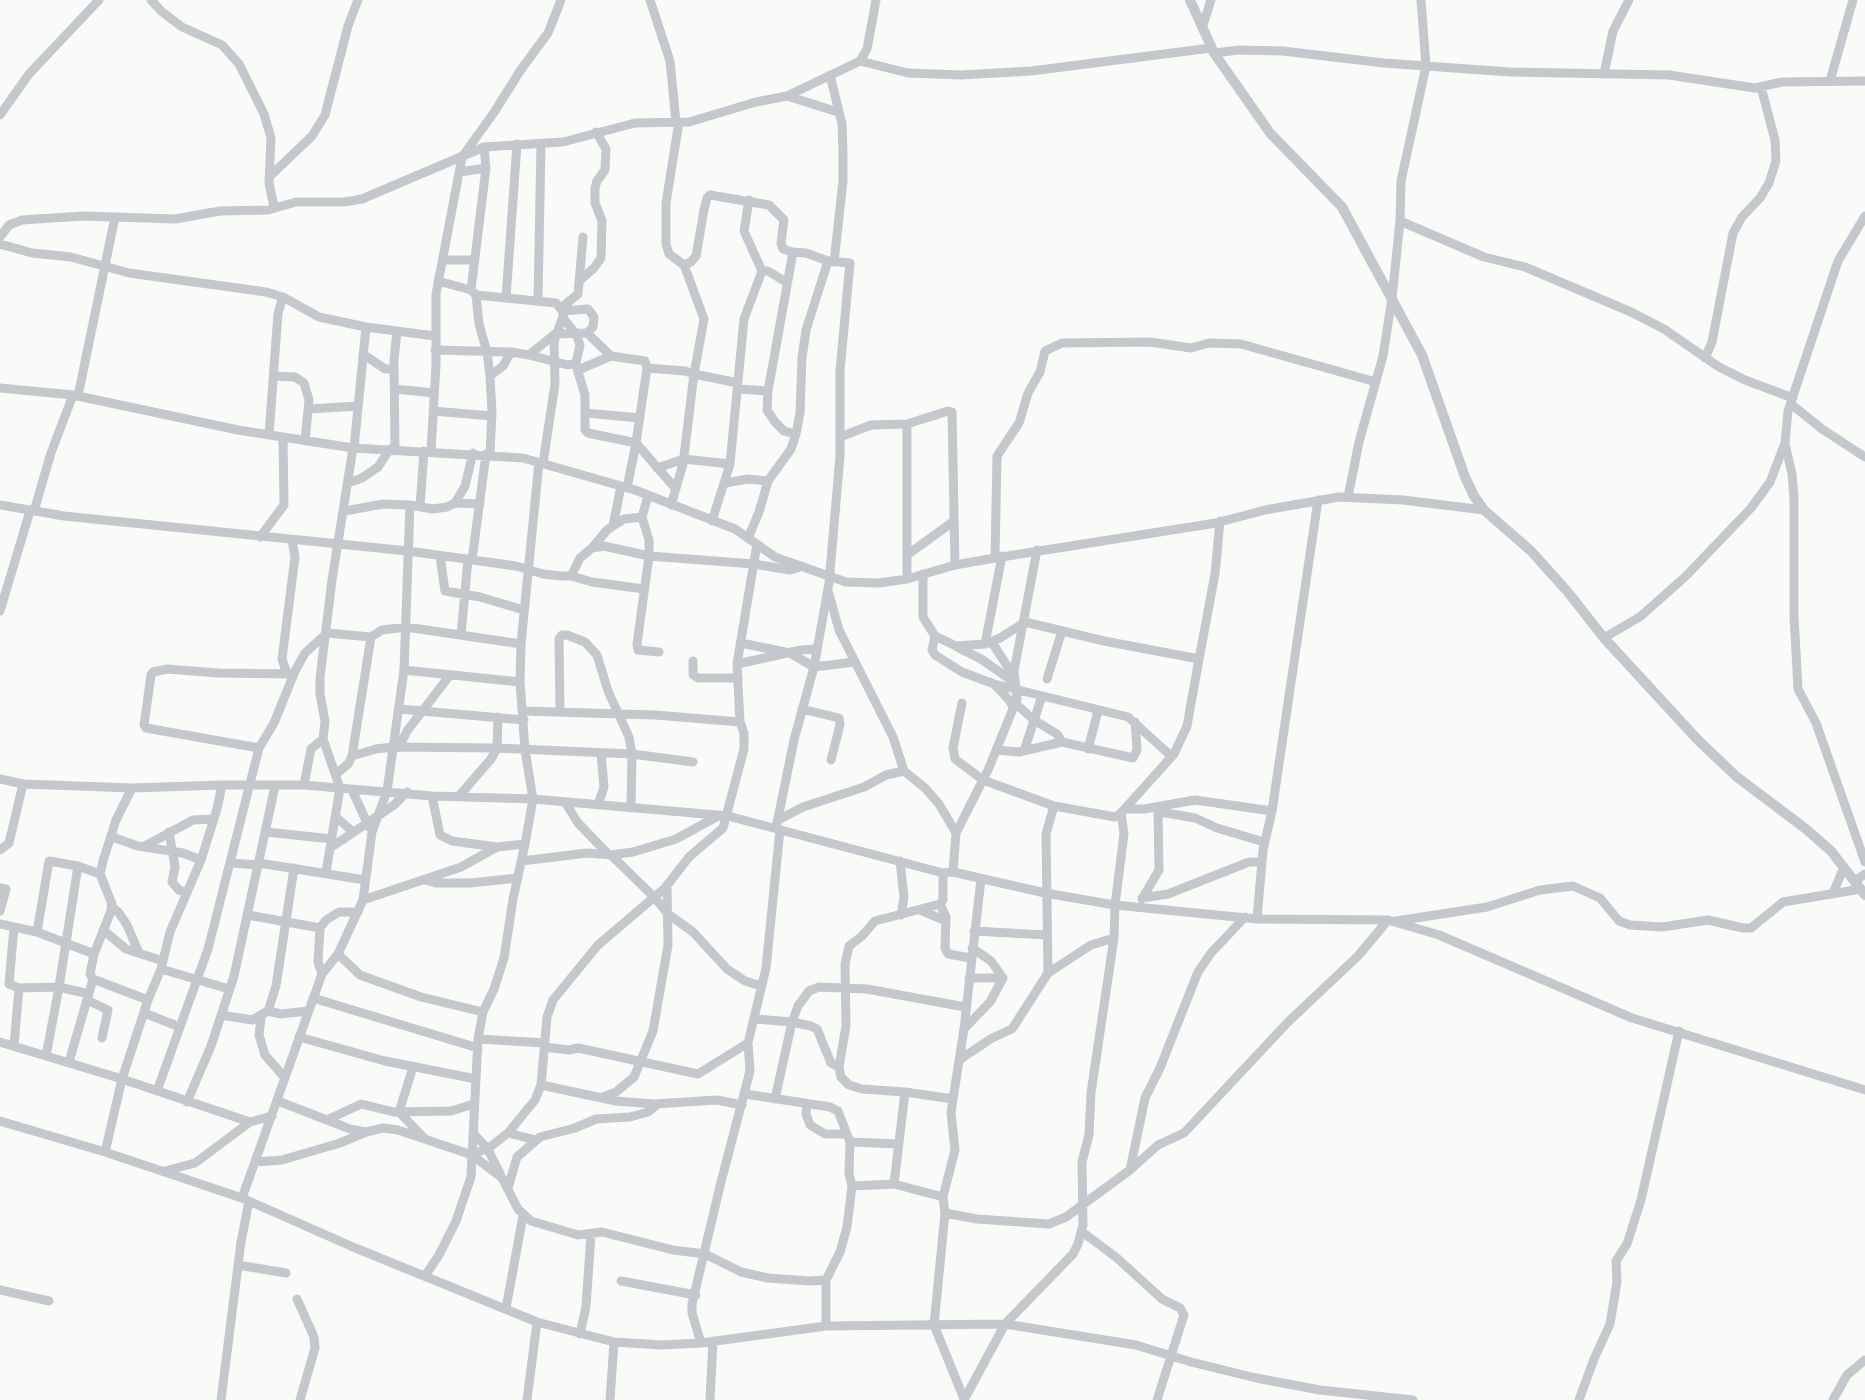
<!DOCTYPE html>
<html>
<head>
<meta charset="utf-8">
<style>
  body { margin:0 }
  canvas { display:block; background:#fafaf8 }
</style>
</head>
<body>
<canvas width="1865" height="1400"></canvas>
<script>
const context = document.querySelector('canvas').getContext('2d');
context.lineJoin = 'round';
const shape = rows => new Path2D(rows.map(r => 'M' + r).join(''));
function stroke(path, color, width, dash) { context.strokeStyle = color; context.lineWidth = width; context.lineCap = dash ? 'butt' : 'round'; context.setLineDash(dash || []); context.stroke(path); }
const minor = shape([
  [151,0,161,11,182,27,222,45,239,64,264,114,271,138,269,183,274,207],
  [650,0,670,61,676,122],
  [1202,28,1211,0],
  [1214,53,1239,50,1283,51,1384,63,1510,72,1669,75,1755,88,1782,82,1865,81],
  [860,61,908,73,961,75,1031,71,1211,48],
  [1604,74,1613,31,1629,0],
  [830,75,842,124,843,152,843,181,834,262],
  [1830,81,1853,0],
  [787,96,838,112],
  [0,115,29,74,99,0],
  [679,122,666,203,666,244,669,254,684,265,704,319,694,374,738,383],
  [460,172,486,168],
  [269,177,312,136,325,115,348,26,358,0],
  [749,200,744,231,762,271],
  [1400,221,1484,257,1525,267,1631,312,1664,329,1719,367,1745,380,1793,398],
  [0,237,9,225,22,220,83,216,175,219,220,211,268,210,296,202,344,202,362,199,484,147,563,142,635,123,689,122,756,102,787,96,860,61,867,49,876,0],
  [0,244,32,253,71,257,129,273,266,292,283,297,319,317,366,327,435,336],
  [444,260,474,260],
  [684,265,691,262,696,256,704,210,707,198,710,195,769,205,784,220,781,243,783,249,793,252],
  [438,281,471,290,476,295,479,324,487,352,490,376,492,412,490,454],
  [579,281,594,268,601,258,602,221,595,203,595,188,597,181,605,170,606,149,596,132],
  [471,290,486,168,484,147],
  [476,295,556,303,564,313,554,342,555,384,543,463],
  [506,298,517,144],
  [538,301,541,144],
  [561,308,578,294,583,237],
  [587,333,611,356],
  [435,350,511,352,529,355,568,365,576,363,580,345,576,334,564,319],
  [363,354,385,369,394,369],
  [529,355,555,334,587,333,593,327,594,317,588,309,562,311],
  [1705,358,1712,342,1733,233,1742,217,1760,198,1769,183,1776,161,1775,140,1761,87],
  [576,365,585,395,585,430,588,433,636,443,627,488],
  [647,368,685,371,694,374,683,464,671,505],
  [578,370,611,356,645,361,647,368,636,443,676,489],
  [274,376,295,377,304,383,309,400,305,441],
  [490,376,503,366,511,352],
  [0,388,73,395,238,430,353,448,523,458,635,490,735,529,775,557,846,582,879,583,907,579,955,565,995,558,1216,523,1265,510,1339,497,1403,500,1484,510],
  [395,389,434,393],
  [738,389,768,391],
  [78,396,115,217],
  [1791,404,1822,429,1865,457],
  [309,409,358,406],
  [433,411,492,416],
  [586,413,640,418],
  [907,424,907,579],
  [269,435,278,313,283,297],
  [840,437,871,425,907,424,948,411,952,412,955,565],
  [1785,444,1792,474,1794,498,1794,616,1798,689,1816,723,1865,862],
  [354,448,366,327],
  [395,450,394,360,397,331],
  [431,451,436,365,436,294,462,157,495,111,520,71,548,33,561,0],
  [657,468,684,459,730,464],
  [348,483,362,478,378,467,390,449],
  [725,483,748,479,768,481],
  [648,496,642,517,649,540,649,556,637,644,638,650,659,652],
  [1348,497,1359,442,1383,356,1392,298,1400,221,1401,181,1426,66,1421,0],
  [455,503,480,504],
  [0,505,64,516,408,551,516,566,543,574,562,576,571,576,580,558,592,548,604,546,649,556,754,564,790,570,800,567],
  [420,507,424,451],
  [34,511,51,453,73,395],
  [345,511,383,504,410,505,433,509,447,507,455,503,465,486,473,453],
  [712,521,730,464,744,319,762,271,768,271,786,282],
  [613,526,621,486],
  [260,537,284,505,283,437],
  [748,538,759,512,768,481,791,449,796,434,800,413,802,358,806,330,828,261,806,253,793,252,768,391,767,410,775,422,784,431,796,434],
  [592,548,607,530,624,519,642,517],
  [907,555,954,521],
  [440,556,445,591,480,597,524,610],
  [995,558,997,456,1019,423,1028,393,1040,372,1045,351,1062,343,1150,342,1191,348,1209,343,1241,344,1376,382],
  [472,560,486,454],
  [923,574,923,617,935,636,956,646,985,644,1000,638,1025,622,1104,641,1199,659,1187,726,1174,754,1121,813,1115,817,1054,806,1046,834,1048,973],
  [571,576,592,582,644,589],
  [829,594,839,630,893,737,904,771,925,788,939,804,956,833],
  [0,611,30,511],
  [461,635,468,559],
  [935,636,932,650,935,655,962,672,994,684,1128,717,1171,756],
  [1604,638,1641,616,1686,576,1751,508,1770,482,1785,443,1788,411,1838,261,1865,216],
  [991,641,1013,675],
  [741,643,790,653,814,667,854,662],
  [985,644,1002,556],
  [957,647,981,659,1014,682],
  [1199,659,1215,574,1220,521],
  [693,661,693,675,698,678,738,678],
  [737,664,801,650,817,649],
  [404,670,520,682],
  [287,674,282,659,295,557,292,540],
  [1047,679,1062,631],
  [995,685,1009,700,1014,708],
  [962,703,953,748,955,759,983,780,1054,806],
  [1015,703,1034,720,1057,734,1062,742],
  [399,709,524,720],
  [802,709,839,718,840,725,831,760],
  [523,711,655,715,740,722],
  [560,712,559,639,562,635,567,635,585,642,597,655,608,691,629,737,632,754,631,808],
  [323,739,340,788,326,872],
  [399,747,407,731,450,675],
  [259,748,146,728,144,725,151,675,153,672,167,669,218,673,293,674],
  [1088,749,1098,711],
  [997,750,1019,752,1062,742,1133,758,1137,750,1135,722],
  [1024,751,1042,696],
  [352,756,376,749,393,747,497,748,632,754,693,762],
  [336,774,348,764,352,756,371,637],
  [0,779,23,784,132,788,222,785,304,785,432,796,533,799,728,816,943,873,953,872,1045,893,1115,905,1257,919,1388,920,1439,935,1632,1018,1865,1090],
  [304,785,311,749,323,739,325,721,320,694,320,678,332,580,353,448],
  [132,788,116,820,103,861,100,874,112,904,111,911,94,954,90,974,93,979,148,1000],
  [352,790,369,827],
  [432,796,440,835,452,841,497,847],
  [459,796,491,759,497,748,498,717],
  [565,802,578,823,608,854],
  [598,805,604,787,601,753],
  [1125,809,1144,809,1195,800,1272,811],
  [1160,812,1195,818,1217,828,1264,842],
  [336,817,353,832],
  [778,820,803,807,864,787,886,775,904,771],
  [776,828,794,740,814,667,829,583,840,456,840,371,850,263,828,261],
  [169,832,175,867,172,882,179,890,187,893],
  [266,832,332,839],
  [112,837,138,846,183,853,201,860],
  [143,847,193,820,214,819],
  [330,848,394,805,407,792],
  [0,850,9,843,23,784],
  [611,855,654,897,668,914,693,932,727,969,745,981,761,986],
  [522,861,587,853,611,855,633,852,676,839,720,815],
  [900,861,904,897,901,915],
  [231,863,259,865],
  [259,863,365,880],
  [953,872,956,833,988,770,1017,699,1014,671,1037,550],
  [425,880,436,883,471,883,518,878],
  [1856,880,1865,874],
  [0,888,6,889,0,911],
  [1833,893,1844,867],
  [1142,898,1168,894,1249,862,1261,862],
  [1142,899,1159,870,1158,810],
  [363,900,461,867,497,847,525,844,533,799,525,750,520,682,521,644,539,462],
  [940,904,946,917,945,948,948,954,971,958],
  [111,906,119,913,127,925,139,953],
  [920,910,946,921],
  [248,915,320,928],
  [1257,919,1263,850,1272,811,1318,500],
  [1396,921,1487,907,1540,890,1573,886,1600,898,1619,921,1630,925,1662,927,1708,920,1743,928,1751,928,1783,902,1861,889],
  [0,924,37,932,94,954],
  [14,927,9,984,19,988],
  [103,930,126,949,163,961],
  [974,931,1046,935],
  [37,932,49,861,78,866],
  [338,954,360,975,421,997,483,1012],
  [161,969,229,989],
  [322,974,318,962,320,928,326,920,339,912,358,912],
  [969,978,1003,978],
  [313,998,478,1048],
  [87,1000,108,1010,102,1038],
  [268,1011,281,1014,308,1011],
  [144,1013,180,1027],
  [221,1015,252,1020,268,1011,276,986,294,868],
  [261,1017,259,1035,265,1055,285,1078],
  [755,1019,792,1022,811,1026,817,1029,831,1063,839,1067,846,1026,845,964,849,946,862,936,875,921,940,904,943,900,943,873],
  [964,1029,990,1002,1003,978,991,961,972,948],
  [299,1037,385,1061,476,1079],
  [478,1039,545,1043],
  [0,1042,122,1079,250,1122,272,1116],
  [14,1046,19,988,59,987,78,866,100,874],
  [544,1047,569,1050,578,1048,698,1074,748,1043],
  [46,1056,59,987,89,994],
  [959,1060,992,1038,1012,1029,1048,973,1091,945,1114,938,1115,905,1124,834,1121,813],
  [69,1062,93,979],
  [413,1067,399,1112,424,1138],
  [839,1067,841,1077,849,1085,862,1089,905,1092],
  [541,1085,547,1017,553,1000,598,945,665,888,689,857,723,828,744,749,744,733,740,722,737,664,757,544],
  [157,1091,208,949,259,748,274,723,295,671,305,653,327,633,371,637,382,630,406,627,521,644],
  [745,1094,830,1107,838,1111,850,1142,849,1174,852,1186,894,1184,943,1197],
  [603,1097,616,1092,634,1077,653,1031,668,945,667,885],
  [775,1099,792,1022,798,1006,809,991,819,987,867,989,965,1007],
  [278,1101,350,1129,366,1132,383,1128,398,1130,472,1155,490,1147,508,1133,535,1100,541,1085,616,1101,654,1104,717,1100,742,1105],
  [187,1102,211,1046,234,976,275,786],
  [807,1105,806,1114,810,1125,825,1134,847,1134],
  [329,1119,361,1104,394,1112,451,1111,474,1104],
  [0,1121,105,1152,242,1198,353,1247,537,1322,614,1342,662,1345,701,1343,826,1326,1005,1324,1136,1345,1191,1362,1256,1378,1320,1390,1413,1400],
  [473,1133,487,1148,500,1173],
  [508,1133,536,1140],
  [850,1142,898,1144],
  [105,1152,122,1079,148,1000,161,969,170,932,201,860,217,809,222,785],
  [472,1155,502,1178,518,1209,531,1221,578,1235,602,1232,673,1250,705,1254,741,1272,768,1278,809,1281,826,1280],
  [255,1162,282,1160,340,1143,366,1132],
  [1130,1170,1145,1098,1160,1068,1198,972,1211,953,1245,917],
  [165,1171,195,1163,250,1122],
  [894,1184,905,1092,953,1099],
  [508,1188,517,1157,540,1137,575,1128,596,1119,630,1117,648,1112,658,1104],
  [242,1198,322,974,338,954,363,900,372,832,387,791,404,670,410,505],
  [945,1213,977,1219,1049,1224,1066,1217,1130,1170,1158,1145,1184,1133,1288,1022,1358,956,1388,920],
  [1081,1231,1117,1258,1162,1299,1180,1308,1184,1315,1157,1400],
  [238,1265,286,1273],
  [425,1276,439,1255,456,1221,471,1177,478,1039,483,1012,494,989,504,958,513,899,525,844],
  [621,1281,696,1295],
  [0,1290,49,1301],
  [297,1299,314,1337,315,1348,300,1400],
  [506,1308,523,1216],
  [826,1326,826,1280,840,1252,847,1227,852,1186],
  [580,1334,586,1307,591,1234],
  [701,1343,692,1313,692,1304,720,1186,750,1071,748,1043,766,968,780,830],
  [964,1399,934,1325,945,1213,943,1197,955,1150,951,1113,953,1099,964,1029,981,879],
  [221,1400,241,1242,249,1201],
  [527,1400,537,1322],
  [610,1400,614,1342],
  [710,1400,713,1341],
  [964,1400,1005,1324,1073,1254,1078,1244,1083,1225,1082,1162,1089,1135,1091,1093,1114,938],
  [1579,1400,1594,1359,1610,1324,1617,1282,1616,1261,1627,1244,1641,1200,1679,1031],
  [1833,1400,1847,1375,1865,1360]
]);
const tertiary = shape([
  [1190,0,1214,53,1270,133,1342,207,1422,355,1465,477,1474,496,1484,510,1531,551,1567,591,1604,638,1697,739,1737,777,1806,829,1831,851,1865,895]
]);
stroke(minor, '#c3c8cc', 9);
stroke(tertiary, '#c3c8cc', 10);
</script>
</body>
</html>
